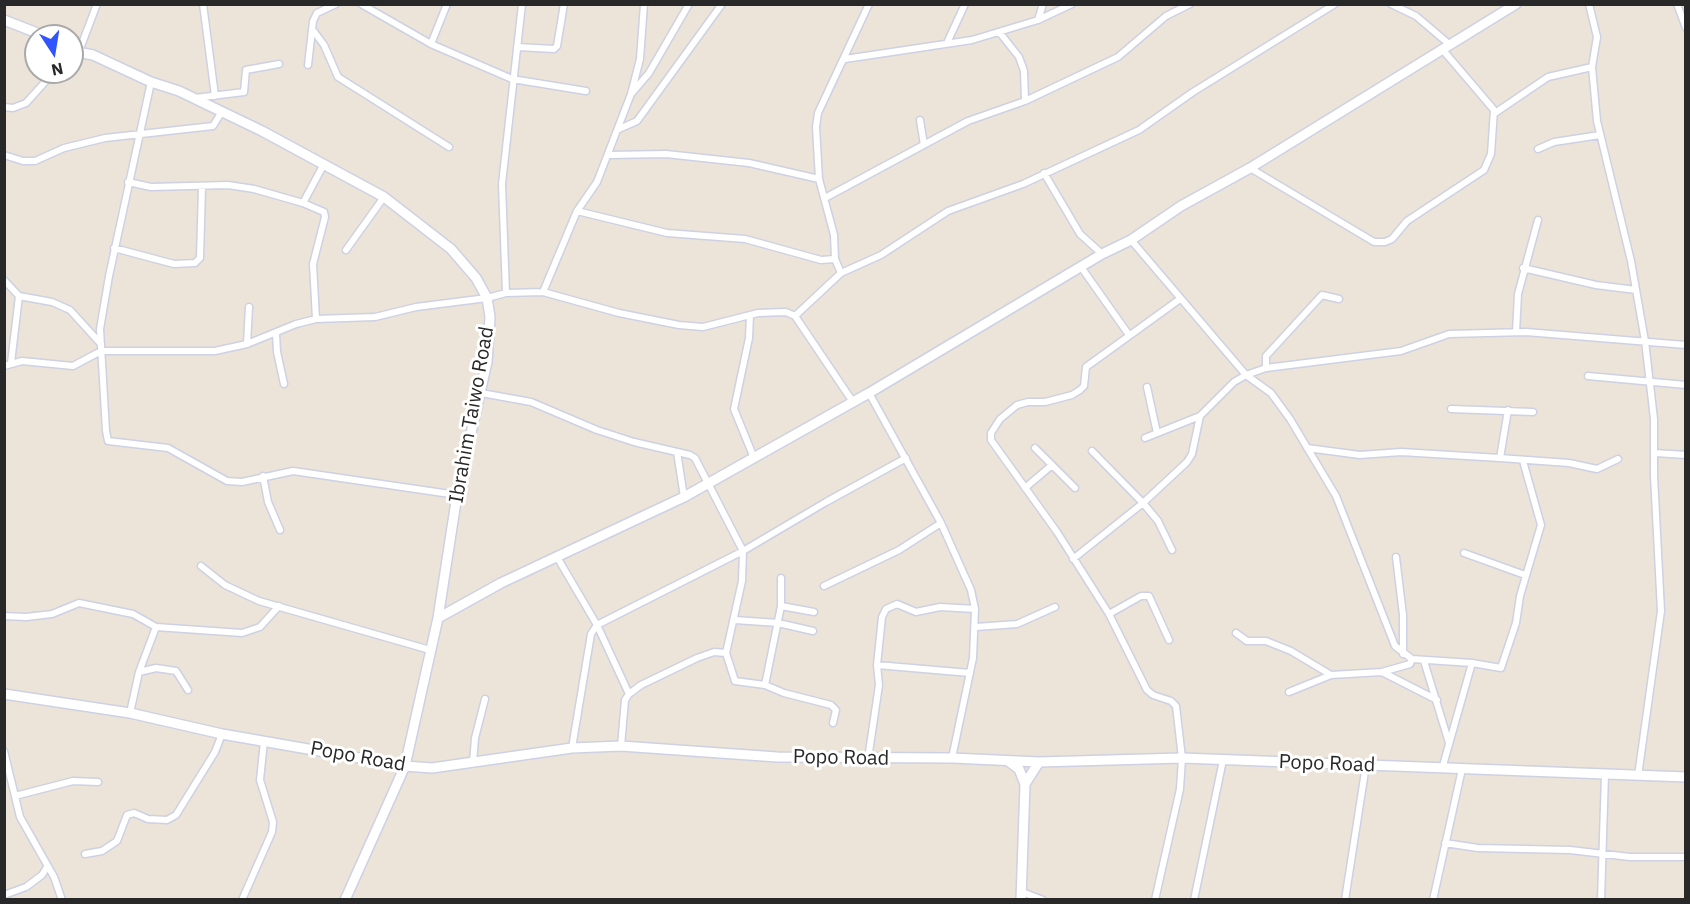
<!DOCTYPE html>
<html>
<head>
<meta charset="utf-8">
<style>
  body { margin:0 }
  #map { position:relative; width:1690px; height:904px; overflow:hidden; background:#ece4d8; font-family:"IBM Plex Sans",sans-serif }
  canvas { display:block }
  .frame { position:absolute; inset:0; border:6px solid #282828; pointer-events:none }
  .north { position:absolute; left:24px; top:24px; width:60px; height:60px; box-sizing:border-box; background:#fff; border:2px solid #a9a9a9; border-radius:50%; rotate:168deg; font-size:16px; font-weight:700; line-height:24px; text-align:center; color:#282828 }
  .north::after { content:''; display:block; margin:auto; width:21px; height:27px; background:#3254ff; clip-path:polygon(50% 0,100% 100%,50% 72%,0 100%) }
</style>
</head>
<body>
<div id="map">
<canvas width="1690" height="904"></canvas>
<div class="frame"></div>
<div class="north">N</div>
</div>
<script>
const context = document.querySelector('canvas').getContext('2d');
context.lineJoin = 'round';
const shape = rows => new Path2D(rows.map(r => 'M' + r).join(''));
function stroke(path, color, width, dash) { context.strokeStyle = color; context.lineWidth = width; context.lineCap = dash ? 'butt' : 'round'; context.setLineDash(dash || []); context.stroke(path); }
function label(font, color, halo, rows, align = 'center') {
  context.font = font + ' "IBM Plex Sans",sans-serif'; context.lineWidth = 6; context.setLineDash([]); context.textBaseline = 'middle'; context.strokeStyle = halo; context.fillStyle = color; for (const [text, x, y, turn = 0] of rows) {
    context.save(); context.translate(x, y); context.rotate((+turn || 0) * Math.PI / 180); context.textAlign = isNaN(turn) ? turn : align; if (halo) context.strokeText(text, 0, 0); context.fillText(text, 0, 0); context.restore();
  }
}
const minor = shape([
  [203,4,215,96],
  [361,4,431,44,512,79,586,91],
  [1391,4,1416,16,1449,44],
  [1589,4,1597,37,1592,67,1597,121,1631,261,1645,341,1654,419,1654,476,1661,611,1638,776],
  [1677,4,1686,28],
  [1038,20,1043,4],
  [312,29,324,45,338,77,449,147],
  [1000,33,1019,57,1024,71,1025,101],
  [947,43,965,4],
  [431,44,447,4],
  [517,47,554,49,557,46,564,4],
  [78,54,97,4],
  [845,59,972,40,1038,20,1072,4],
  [308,65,313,21,317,13,336,4],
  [151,82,109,276,100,329,106,431,108,441,168,448,227,481,242,482,293,471,457,495],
  [631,94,640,59,644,4],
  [195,98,244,92,246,70,279,64],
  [4,107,13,108,26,103,54,72],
  [1495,113,1548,77,1592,67],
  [920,120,924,145],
  [619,129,637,121,722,4],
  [1538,149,1554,142,1600,135],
  [4,155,23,161,35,161,64,148,105,138,213,126,221,113],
  [608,155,666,154,749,163,819,179],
  [1250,168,1374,242,1385,242,1392,239,1407,221,1484,170,1491,154,1494,110,1442,49],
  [1044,173,1080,234,1102,254],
  [128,182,151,187,228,185,254,189,303,203,324,164],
  [825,198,968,121,1025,101,1118,57,1166,16,1190,4],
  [303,203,324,212,325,217,313,264,316,319],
  [577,211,667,233,745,239,821,260,835,259],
  [1131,240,1246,375,1266,368,1401,351,1449,334,1526,332,1686,345],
  [114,248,174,264,195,263,200,258,202,187],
  [346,250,384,197],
  [1081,267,1129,335],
  [1523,268,1596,285,1636,290],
  [841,273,835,259,834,235,819,179,816,127,818,113,869,4],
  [4,280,19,296,11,363],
  [543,292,577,211,597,182,631,94,649,73,689,4],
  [506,293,502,184,522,4],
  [19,296,52,302,70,310,101,344],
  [750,315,749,338,734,409,754,458],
  [795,316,841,273,881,255,948,211,1023,184,1139,130,1193,92,1335,4],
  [1516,332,1518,294,1538,220],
  [276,334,277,352,284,384],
  [247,344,249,307],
  [4,366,22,361,73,366,101,351,215,351,247,344,296,324,316,319,375,317,416,307,487,298,506,293,543,292,619,313,679,325,703,327,758,313,786,312,795,316,853,402],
  [1266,368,1266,356,1322,295,1339,299],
  [1588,376,1686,385],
  [1147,387,1157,433],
  [481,393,531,402,597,430,634,442,690,455,695,458,743,551,742,581,726,653,735,681,765,685,784,693,831,705,836,710,833,723],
  [869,393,941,523,971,590,975,609,973,658,952,758],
  [1451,409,1533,412],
  [1145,438,1200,416],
  [1035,448,1075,488],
  [1307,448,1360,455,1401,452,1500,458,1569,463,1597,469,1618,459],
  [1092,451,1143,503,1158,521,1172,550],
  [677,452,684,497],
  [1655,453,1686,455],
  [1500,458,1508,410],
  [263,476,268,502,280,530],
  [1025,488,1052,465],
  [1464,553,1525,575],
  [557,557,597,625,591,634,572,748],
  [1396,557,1403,615,1403,654],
  [1073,559,1143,503,1187,462,1192,454,1200,416,1234,382,1246,375,1271,393,1290,419,1336,496,1395,646,1412,659,1472,663,1501,668,1516,623,1520,596,1541,525,1523,461],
  [201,566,225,585,259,601,430,650],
  [824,586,899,550,941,523],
  [781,606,814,612],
  [1109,614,1141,596,1149,596,1169,640],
  [4,616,26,617,52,614,79,603,133,614,156,627],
  [735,620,778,623,813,631],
  [976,627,1017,624,1055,607],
  [1236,633,1247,641,1266,641,1291,651,1331,675],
  [1424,661,1449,743],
  [877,665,970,673],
  [139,672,156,668,176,671,188,690],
  [1382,672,1437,700],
  [765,685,781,606,781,578],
  [1289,692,1331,675,1382,672,1410,664,1412,659],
  [629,694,597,625,743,551,826,502,906,458],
  [130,713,139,672,156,627,242,633,260,627,279,606],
  [621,746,625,700,629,694,641,685,697,658,714,652,726,653],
  [4,751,20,817,54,877,62,900],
  [868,759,879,685,877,665,882,617,886,609,897,604,916,612,940,607,975,609],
  [473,763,475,738,485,699],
  [1442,769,1472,663],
  [15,796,73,781,98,782],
  [1445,843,1478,848,1570,850,1630,857,1686,857],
  [85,854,102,851,117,841,127,815,134,813,148,819,167,820,176,815,215,752,222,734],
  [1022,892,1043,900],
  [4,895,26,887,42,875,47,867],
  [242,900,272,832,273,822,260,780,264,741],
  [1155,900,1180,789,1182,758,1176,706,1171,701,1153,695,1147,690,1109,614,1057,532,991,440,991,433,1000,419,1017,405,1028,402,1045,402,1072,395,1080,390,1084,386,1086,367,1180,299],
  [1194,900,1223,760],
  [1345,900,1366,765],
  [1433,900,1462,769],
  [1601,900,1605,774]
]);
const secondary = shape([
  [4,20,45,36],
  [72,51,93,55,151,82,179,91,262,131,384,197,451,249,476,278,487,298,490,317,487,362,457,495,438,618,405,766,345,900],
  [438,618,501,583,684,497,869,393,1102,254,1131,240,1181,206,1250,168,1516,4],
  [4,694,130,713,222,734,405,766,432,768,572,748,621,746,777,757,952,758,1039,762,1182,758,1686,777],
  [1008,761,1019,769,1025,784],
  [1021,900,1025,784,1039,762]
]);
const streetNames = [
  ["Ibrahim Taiwo Road",472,415,-80],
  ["Popo Road",358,757,10],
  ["Popo Road",841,758,1],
  ["Popo Road",1327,764,2]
];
stroke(minor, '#cdd1e3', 9);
stroke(secondary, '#cdd1e3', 12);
stroke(minor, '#fff', 6);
stroke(secondary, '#fff', 9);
label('20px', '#282828', '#fff', streetNames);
</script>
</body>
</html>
